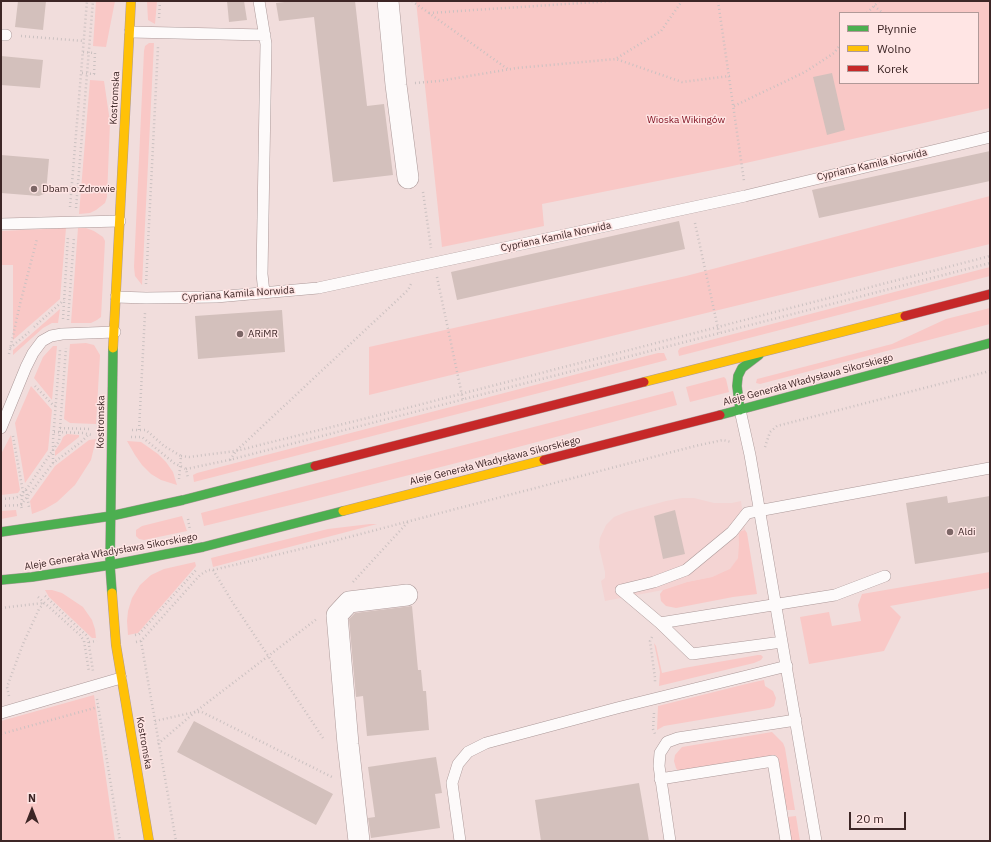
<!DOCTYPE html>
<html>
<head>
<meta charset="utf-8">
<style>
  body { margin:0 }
  #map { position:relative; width:991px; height:842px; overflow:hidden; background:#f1dddc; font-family:"IBM Plex Sans",sans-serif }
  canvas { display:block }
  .frame { position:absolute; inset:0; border:2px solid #3d2626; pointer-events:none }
  .legend { position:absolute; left:839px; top:12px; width:140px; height:72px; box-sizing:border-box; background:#ffe5e4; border:1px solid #b19998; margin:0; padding:5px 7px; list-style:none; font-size:12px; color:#3d2626 }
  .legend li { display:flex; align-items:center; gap:8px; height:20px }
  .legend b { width:20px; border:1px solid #b19998 }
  .north { position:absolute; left:12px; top:790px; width:40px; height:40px; -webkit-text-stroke:3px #ffe5e4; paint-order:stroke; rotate:0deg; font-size:11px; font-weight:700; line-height:16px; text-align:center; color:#3d2626 }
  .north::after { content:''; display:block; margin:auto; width:14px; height:18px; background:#3d2626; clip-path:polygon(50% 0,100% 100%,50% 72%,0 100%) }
  .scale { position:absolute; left:849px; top:812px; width:57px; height:18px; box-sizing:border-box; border:2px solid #3d2626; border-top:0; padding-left:5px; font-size:12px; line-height:14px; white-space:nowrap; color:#3d2626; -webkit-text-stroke:3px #ffe5e4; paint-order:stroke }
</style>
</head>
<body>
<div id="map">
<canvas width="991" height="842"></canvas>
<div class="frame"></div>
<ul class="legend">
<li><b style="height:5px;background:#4caf50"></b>Płynnie</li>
<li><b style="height:5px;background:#ffc107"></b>Wolno</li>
<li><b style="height:5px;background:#c62828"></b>Korek</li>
</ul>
<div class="north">N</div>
<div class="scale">20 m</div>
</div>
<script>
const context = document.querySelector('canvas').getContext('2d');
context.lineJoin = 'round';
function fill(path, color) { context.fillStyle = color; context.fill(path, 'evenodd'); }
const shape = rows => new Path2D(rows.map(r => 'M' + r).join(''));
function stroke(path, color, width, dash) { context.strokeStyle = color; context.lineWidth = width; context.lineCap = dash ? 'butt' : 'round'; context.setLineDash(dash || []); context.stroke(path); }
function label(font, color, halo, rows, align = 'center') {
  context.font = font + ' "IBM Plex Sans",sans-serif'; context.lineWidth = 3; context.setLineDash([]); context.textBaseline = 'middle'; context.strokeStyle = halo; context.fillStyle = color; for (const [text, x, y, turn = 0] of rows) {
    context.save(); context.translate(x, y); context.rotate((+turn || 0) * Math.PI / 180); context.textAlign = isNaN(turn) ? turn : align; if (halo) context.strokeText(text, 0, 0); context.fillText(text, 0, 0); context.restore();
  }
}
const built = shape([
  [682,498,694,498,714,503,732,503,741,501,745,530,741,531,738,544,738,558,730,570,712,577,687,582,663,590,605,601,601,581,605,578,605,572,599,547,600,538,606,525,614,517,626,512,666,501]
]);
const green = shape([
  [96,1,115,1,106,47,93,46],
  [147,1,157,1,155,24,148,20],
  [416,1,990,1,990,108,728,167,542,204,544,226,442,247],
  [840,13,978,13,978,83,840,83],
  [149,43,154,43,142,285,135,276,134,267,144,51,145,46],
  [90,80,104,81,110,122,107,197,105,203,96,210,90,213,79,214],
  [990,196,990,244,369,395,369,347,686,276],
  [66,228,60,299,13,340,13,265,1,265,1,231],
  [78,228,86,228,94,231,103,237,105,241,101,317,97,320,91,323,71,323],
  [990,267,990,276,679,356,678,351,680,348],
  [990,308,990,324,760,384,756,383,757,379,761,378,892,344,946,319],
  [60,309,58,323,52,323,43,328,13,355,13,350],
  [86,343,94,345,100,355,96,424,70,423,64,419,70,344],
  [53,346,57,346,52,400,34,378,43,357],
  [658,353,664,353,667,360,194,482,193,475,197,473],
  [724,377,726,379,729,392,690,402,686,387],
  [31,386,52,410,48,450,25,483,15,423],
  [673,391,677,405,484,456,307,501,204,526,201,513],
  [67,434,79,435,79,437,55,456,55,451,61,442,63,437],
  [11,435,20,490,18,493,1,495,1,454],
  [96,439,91,460,75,485,57,502,45,509,32,514,30,501,55,466,89,440],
  [127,441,141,442,158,454,166,462,173,472,177,485,161,480,151,474,142,465,135,455],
  [16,510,17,516,1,519,1,511],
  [182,516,187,531,144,540,139,539,136,536,136,530,142,526],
  [370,524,377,524,213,567,211,558,328,529],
  [745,530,747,533,757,594,733,597,676,608,666,606,661,601,660,594,663,590,687,582,712,577,730,569,738,558,739,534,741,531],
  [195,562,196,566,138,633,128,635,127,621,128,611,132,598,140,585,151,575,164,569],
  [990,572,990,588,890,606,901,617,884,651,809,664,800,617,829,612,832,626,861,621,858,605,862,594],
  [45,590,52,590,62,593,83,607,92,620,95,629,96,638,92,638,49,597],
  [654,643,656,646,662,673,684,668,758,655,761,655,763,657,761,660,754,663,659,686,660,672],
  [764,680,765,686,773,691,776,698,774,706,770,708,664,726,657,730,658,706,750,683],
  [94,695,115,841,1,841,1,721],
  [772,732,783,743,785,748,795,810,786,810,776,755,678,771,676,768,674,761,675,755,682,747],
  [796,816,800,841,791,841,787,817]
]);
const building = shape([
  [18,1,46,1,43,30,15,27],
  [227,1,244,1,247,20,229,22],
  [293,1,355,1,367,106,384,104,393,175,333,182,314,17,279,21,276,3],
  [1,56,43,60,40,88,1,85],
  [832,73,845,130,827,135,813,77],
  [990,151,990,181,819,218,812,190],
  [1,155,49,159,46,193,39,196,1,193],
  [679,221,685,249,457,300,451,272],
  [282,310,285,352,198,359,195,316],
  [947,496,948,503,990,496,990,552,915,564,906,503],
  [675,510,685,554,663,559,654,516],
  [412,606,418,670,421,670,423,691,426,691,429,730,367,736,363,696,356,697,349,619,355,613],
  [194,721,333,794,316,825,177,752],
  [436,757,442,793,435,794,440,828,371,838,368,818,375,817,368,767],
  [639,783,649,841,541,841,535,800]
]);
const path = shape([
  [412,1,509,70],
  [718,1,744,181],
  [874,6,883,13],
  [429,13,612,1],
  [867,13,879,1],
  [159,18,160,1],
  [21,36,84,41],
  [617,58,661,31,682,1],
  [82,73,94,74,95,53,83,52],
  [415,83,439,81,517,68,616,59,682,82,730,76],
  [734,106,805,72,834,53,840,45],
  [423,192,431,248],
  [70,207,87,1],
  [76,208,93,1],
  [695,223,719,333],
  [437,277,463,400],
  [146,284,158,47],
  [63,319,68,236],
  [68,320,74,237],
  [34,327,64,300],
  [10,348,29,332],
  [9,354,20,304,37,239],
  [35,386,54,406,56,406],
  [60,428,66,348],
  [132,430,146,430,164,446,181,456,179,479],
  [139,430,145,313],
  [54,432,83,433,92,435],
  [13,436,23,492,21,505,22,510],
  [131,437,142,437,174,463,186,469,188,478],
  [765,447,770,432,777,426,990,371],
  [181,456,189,457,236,451,403,409,990,256],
  [230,460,236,451,408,290,411,284],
  [53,463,53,440,60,350],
  [186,469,229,460,990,263],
  [26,490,29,507],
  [1,499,15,498,20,496,28,487,59,441,60,428,91,429],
  [1,506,21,505,53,463,81,442,88,435],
  [188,519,190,530],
  [213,570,233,603,323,738],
  [353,582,408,522],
  [45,596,86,635,88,639,93,671],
  [38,597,80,635,84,641,89,672],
  [1,608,43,603],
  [135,635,139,634,197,569],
  [652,637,650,641,655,678,655,684],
  [141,641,176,841],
  [89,642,97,641],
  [136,642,141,641,200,575,208,570,213,570,334,541,695,446,723,440,731,442],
  [9,696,7,687,23,644,39,609,44,603],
  [97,699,120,841],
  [654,713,653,729,655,734],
  [155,721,195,712,318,618],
  [1,734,98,707],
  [158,744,195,712,202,712,332,777]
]);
const lane = shape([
  [259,1,266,44,262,274,264,293],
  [130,32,265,35],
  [1,35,6,35],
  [1,224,120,221],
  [116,297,146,298,216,297,318,288,745,196,990,137],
  [740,410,750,455,816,841],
  [1,428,26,367,33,353,42,341,51,336,62,334,115,332],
  [621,590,654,582,686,570,732,532,747,513,990,468],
  [621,590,660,623,835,595,885,576],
  [660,623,692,654,782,642],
  [1,713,121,678],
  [660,779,773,761,786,841],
  [460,841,452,783,458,764,468,752,486,743,617,708,787,666],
  [670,841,659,766,660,753,667,742,678,738,796,720]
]);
const street = shape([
  [388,1,396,85,408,178],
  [359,841,348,744,337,615,349,602,407,595]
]);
const fast = shape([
  [740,410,737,386,738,376,742,368,759,355],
  [720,415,990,343],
  [1,532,111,516,183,500,315,466],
  [1,580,32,577,110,565,203,547,343,511],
  [112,593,110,565,113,348]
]);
const slow = shape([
  [113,348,131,1],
  [644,382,905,316],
  [343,511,544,460],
  [112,593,116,645,149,841]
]);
const jam = shape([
  [905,316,990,294],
  [544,460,720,415],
  [315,466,644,382]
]);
const markers = [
  [34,189,4,"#7c6666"],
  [240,334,4,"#7c6666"],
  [950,532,4,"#7c6666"]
];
const streetNames = [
  ["Kostromska",115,98,-87],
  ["Cypriana Kamila Norwida",872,165,-13],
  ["Cypriana Kamila Norwida",556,237,-12],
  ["Cypriana Kamila Norwida",238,294,-4],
  ["Aleje Generała Władysława Sikorskiego",808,380,-15],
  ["Kostromska",101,422,-89],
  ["Aleje Generała Władysława Sikorskiego",495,461,-14],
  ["Aleje Generała Władysława Sikorskiego",111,552,-10],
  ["Kostromska",144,743,80]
];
const parkNames = [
  ["Wioska Wikingów",686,120]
];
const poiNames = [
  ["Dbam o Zdrowie",42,189],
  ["ARiMR",248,334],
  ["Aldi",958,532]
];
fill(built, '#f4d4d3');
fill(green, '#f9c8c6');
fill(building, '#d3c0bc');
stroke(lane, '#ac9999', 12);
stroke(street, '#ac9999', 22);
stroke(fast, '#ac9999', 10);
stroke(slow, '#ac9999', 10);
stroke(jam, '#ac9999', 10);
stroke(path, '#cbc1c1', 2.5, [1, 3]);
stroke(lane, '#fdfafa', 11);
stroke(street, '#fdfafa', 21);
stroke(fast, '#4caf50', 9);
stroke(slow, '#ffc107', 9);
stroke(jam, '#c62828', 9);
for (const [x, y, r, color] of markers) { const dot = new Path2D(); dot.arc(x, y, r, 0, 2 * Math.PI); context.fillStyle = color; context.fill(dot); stroke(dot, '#ffe5e4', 1.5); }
label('10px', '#3d2626', '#ffe5e4', streetNames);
label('10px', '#811322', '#ffe5e4', parkNames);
label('10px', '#3d2626', '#ffe5e4', poiNames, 'left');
</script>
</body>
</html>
